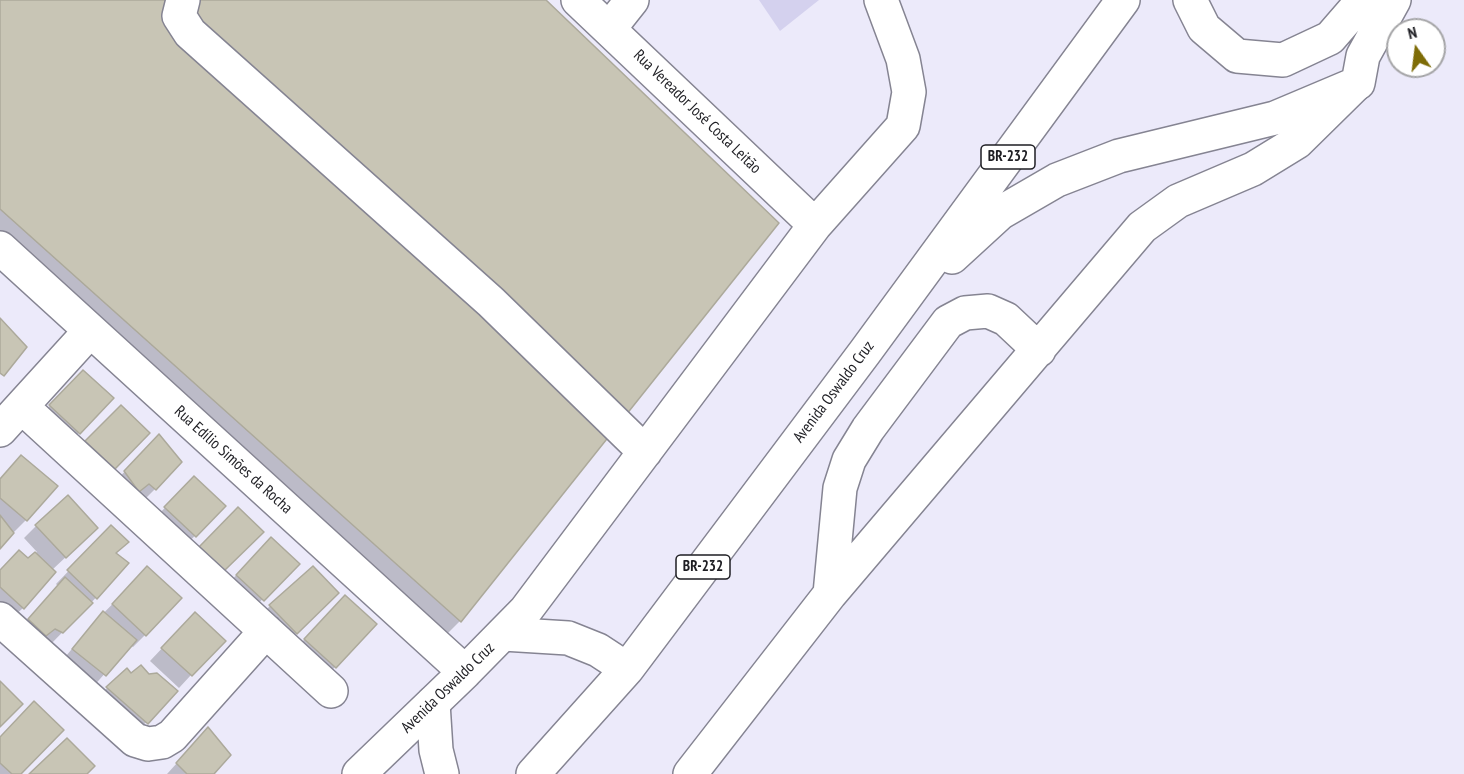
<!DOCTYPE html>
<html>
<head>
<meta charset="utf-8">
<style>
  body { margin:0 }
  #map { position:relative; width:1464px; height:774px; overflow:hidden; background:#eceafa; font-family:"PT Sans Narrow",sans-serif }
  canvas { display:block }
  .north { position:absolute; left:1386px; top:18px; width:60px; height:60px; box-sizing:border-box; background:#fff; border:2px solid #a5a5a7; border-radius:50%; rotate:346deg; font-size:16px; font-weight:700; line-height:24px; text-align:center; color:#1e1e23 }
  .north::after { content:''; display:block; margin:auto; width:21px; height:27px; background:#7e6c07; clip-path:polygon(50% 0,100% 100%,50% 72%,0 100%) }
</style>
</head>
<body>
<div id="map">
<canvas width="1464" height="774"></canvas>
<div class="north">N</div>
</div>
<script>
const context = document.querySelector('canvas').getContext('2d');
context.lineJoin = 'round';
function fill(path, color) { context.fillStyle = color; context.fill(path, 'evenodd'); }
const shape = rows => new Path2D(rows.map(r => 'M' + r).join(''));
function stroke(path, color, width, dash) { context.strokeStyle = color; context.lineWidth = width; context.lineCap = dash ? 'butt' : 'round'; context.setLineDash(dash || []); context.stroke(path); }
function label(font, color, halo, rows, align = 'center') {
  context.font = font + ' "PT Sans Narrow",sans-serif'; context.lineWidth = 4.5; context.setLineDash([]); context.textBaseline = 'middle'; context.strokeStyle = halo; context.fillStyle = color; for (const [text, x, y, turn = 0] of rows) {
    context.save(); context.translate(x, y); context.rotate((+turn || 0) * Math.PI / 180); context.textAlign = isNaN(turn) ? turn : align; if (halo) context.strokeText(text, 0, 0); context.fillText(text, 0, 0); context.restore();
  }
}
const green = shape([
  [759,0,819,0,780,31]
]);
const shadow = shape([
  [0,0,544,0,460,621,437,644,0,253],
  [71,384,79,433,67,445,38,418],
  [121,407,148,433,102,480,74,454],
  [147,448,155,489,143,501,112,485],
  [194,478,224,506,183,548,153,520],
  [0,479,26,520,0,546],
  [36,526,84,540,52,570,23,608,10,620,0,611,0,571,28,560,37,552,24,538],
  [111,527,127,542,115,554,127,563,91,603,50,645,16,632,58,586,56,584],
  [271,539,297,564,250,612,224,588],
  [135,581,145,635,133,647,130,645,92,688,61,662,91,626],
  [337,593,284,645,258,618,270,606],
  [332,609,335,667,323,679,293,652],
  [183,626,191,675,179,688,150,661],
  [131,675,148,676,176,691,134,735,95,700,107,688],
  [0,738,19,774,0,774],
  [196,742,212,774,167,774]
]);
const building = shape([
  [0,0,546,0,779,223,461,622,0,209,0,0],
  [0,318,27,347,4,376,0,373,0,318],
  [83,370,114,398,80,434,49,405,83,370],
  [121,405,150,433,115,469,85,441,121,405],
  [159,434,182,462,156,490,149,484,139,492,124,471,159,434],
  [21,455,58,486,27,521,0,498,0,479,21,455],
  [194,476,226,506,196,537,164,507,194,476],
  [68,495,98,528,66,558,35,525,68,495],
  [238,507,264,532,224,571,199,547,238,507],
  [0,515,14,533,0,549,0,515],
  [111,525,129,542,116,553,129,563,97,599,67,570,111,525],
  [271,537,300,564,264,601,236,575,271,537],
  [19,550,28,558,35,552,56,572,24,609,0,587,0,570,19,550],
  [147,566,182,598,146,636,112,604,147,566],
  [313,566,339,593,297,634,269,605,313,566],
  [65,577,93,603,63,633,55,629,46,636,28,619,65,577],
  [345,595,377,624,336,668,304,639,345,595],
  [103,611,137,640,106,676,72,649,103,611],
  [195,612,226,641,192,676,161,648,195,612],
  [141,665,149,674,157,673,178,691,148,724,106,687,127,668,131,673,141,665],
  [0,681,23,704,0,727,0,681],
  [34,701,64,730,21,774,12,774,0,763,0,737,34,701],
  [208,727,231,755,214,774,187,774,176,763,208,727],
  [67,738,95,766,87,774,29,774,67,738]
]);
const minor = shape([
  [183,0,179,16,190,33,491,302,645,452],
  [578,0,815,225],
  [609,29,632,0],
  [0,248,465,672],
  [22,407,331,691],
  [0,430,90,331],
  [830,594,840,488,849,460,868,429,948,322,965,313,988,311,1006,319,1039,350],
  [0,619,135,740,148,744,162,742,172,736,266,631],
  [359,774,465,672,526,610,815,225,903,126,909,92,903,59,881,0],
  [690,774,830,594,1142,227,1178,201,1253,169,1297,142,1356,84]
]);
const highway = shape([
  [1190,0,1204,28,1237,56,1283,60,1330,38,1363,0],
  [952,257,1000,213,1057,180,1119,156,1275,118,1358,83,1363,56,1394,0],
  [503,634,568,638,598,650,627,669],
  [433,703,436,750,442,774],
  [533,774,627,669,865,352,1123,0]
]);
const shields = [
  [1008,157,54],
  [703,567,54]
];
const shieldNames = [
  ["BR-232",1008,157],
  ["BR-232",703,567]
];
const streetNames = [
  ["Rua Vereador José Costa Leitão",697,112,44],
  ["Avenida Oswaldo Cruz",834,392,-53],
  ["Rua Edílio Simões da Rocha",233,460,42],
  ["Avenida Oswaldo Cruz",448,688,-44]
];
fill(green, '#d4d1ee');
fill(shadow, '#0003');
fill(building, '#c8c5b5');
stroke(building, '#aca99b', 1.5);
stroke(minor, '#858492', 36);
stroke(highway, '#858492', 36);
stroke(minor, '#fff', 33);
stroke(highway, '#fff', 33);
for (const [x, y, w] of shields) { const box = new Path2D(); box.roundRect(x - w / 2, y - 12, w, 24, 4.5); context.fillStyle = '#fff'; context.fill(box); stroke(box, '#1e1e23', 1.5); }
label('bold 15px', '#1e1e23', null, shieldNames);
label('16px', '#1e1e23', '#fff', streetNames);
</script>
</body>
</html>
